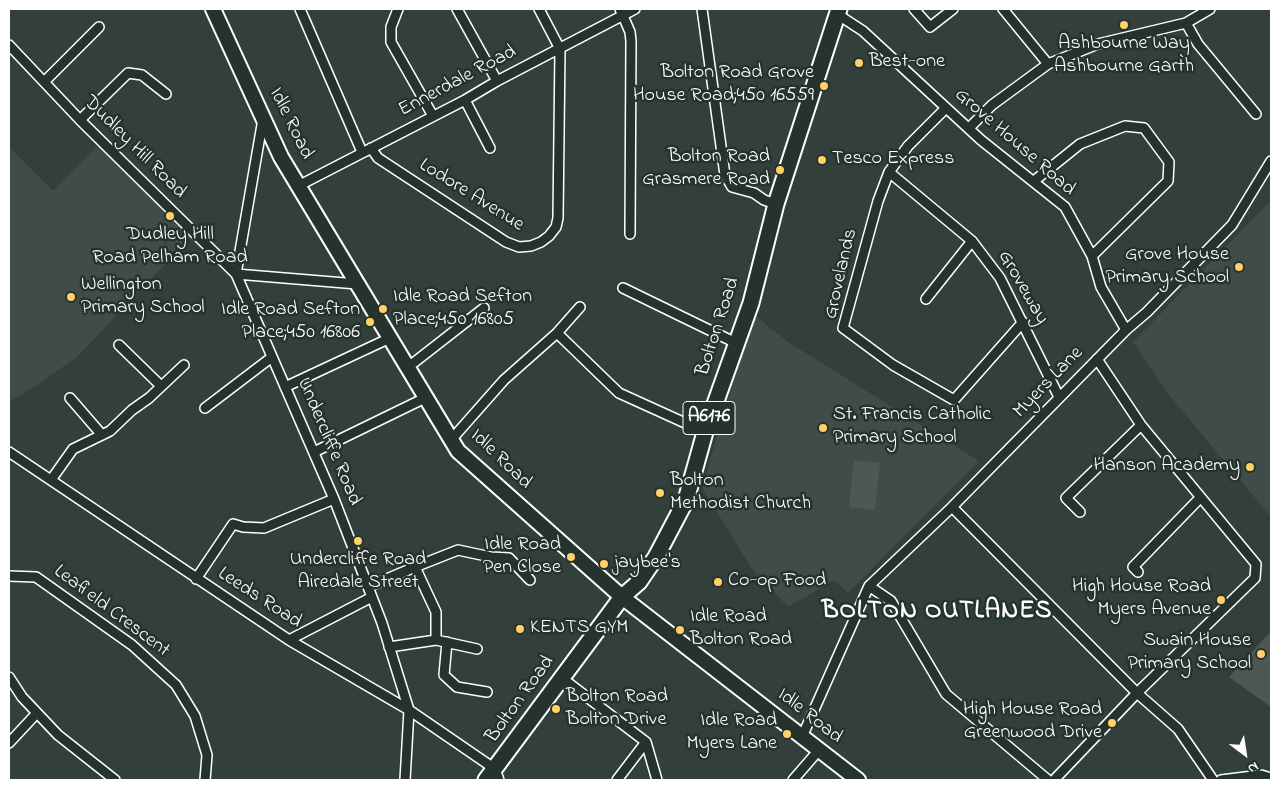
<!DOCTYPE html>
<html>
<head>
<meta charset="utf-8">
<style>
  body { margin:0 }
  #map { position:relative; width:1280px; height:789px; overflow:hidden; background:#333f3a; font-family:"Indie Flower",sans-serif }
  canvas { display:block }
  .frame { position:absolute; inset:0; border:10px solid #fff; pointer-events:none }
  .north { position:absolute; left:1220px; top:729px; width:50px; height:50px; -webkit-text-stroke:4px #26332d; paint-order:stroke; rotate:149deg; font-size:14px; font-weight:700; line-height:20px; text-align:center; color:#fff }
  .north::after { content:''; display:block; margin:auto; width:18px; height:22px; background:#fff; clip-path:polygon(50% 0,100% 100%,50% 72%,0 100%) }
</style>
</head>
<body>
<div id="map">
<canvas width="1280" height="789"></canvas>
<div class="frame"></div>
<div class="north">N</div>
</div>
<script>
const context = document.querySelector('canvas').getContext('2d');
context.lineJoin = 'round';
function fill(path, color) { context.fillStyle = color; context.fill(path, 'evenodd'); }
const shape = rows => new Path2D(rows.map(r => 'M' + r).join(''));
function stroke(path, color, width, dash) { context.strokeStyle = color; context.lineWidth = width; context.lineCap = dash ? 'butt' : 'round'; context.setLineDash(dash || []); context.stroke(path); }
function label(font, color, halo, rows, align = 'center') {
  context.font = font + ' "Indie Flower",sans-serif'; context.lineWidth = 5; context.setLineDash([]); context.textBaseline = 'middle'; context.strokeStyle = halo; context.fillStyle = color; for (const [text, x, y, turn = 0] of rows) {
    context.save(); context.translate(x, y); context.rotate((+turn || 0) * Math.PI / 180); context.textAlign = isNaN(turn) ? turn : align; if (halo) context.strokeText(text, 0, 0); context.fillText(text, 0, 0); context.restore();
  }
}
const built = shape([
  [98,146,191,237,77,357,31,389,9,402,9,147,53,191],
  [1271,200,1271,517,1169,395,1133,342],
  [753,314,788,342,979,461,848,593,834,580,788,607,752,569,702,488]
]);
const green = shape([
  [854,460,880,463,875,510,849,507],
  [1271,631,1271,707,1229,677]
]);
const street = shape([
  [300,9,362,152],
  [398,9,391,27,391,42,433,116],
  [457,9,497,81],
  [620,9,630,32,631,41,630,234],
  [702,9,725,175,732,187,754,193,764,200,776,204],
  [914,9,930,27,953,9],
  [1003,9,1048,64],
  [837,14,863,31,981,140,1065,207,1092,256,1101,287,1126,330],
  [1186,23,1198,44,1256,114],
  [9,45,80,120,236,274,357,284],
  [45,81,99,27],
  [465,100,490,148],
  [946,108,908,146,889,172,878,201,843,328,893,365,954,400,1023,322],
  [263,119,236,274,334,499,382,623,409,710,405,780],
  [80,120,128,73,142,75,166,94],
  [969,128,992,105,1048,64,1098,44,1186,23,1210,9],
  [371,148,378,158,506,242,519,247,531,246,541,242,549,236,556,227,558,218,560,49,539,9],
  [889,172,972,241,1000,278,1059,397],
  [1034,181,1080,144,1125,126,1144,128,1169,162,1168,181,1092,256],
  [298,186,465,100,497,81,635,9],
  [623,288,736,343],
  [926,299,972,241],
  [557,333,619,393,705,432],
  [119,345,161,386],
  [407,368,484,308],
  [285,387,390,338],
  [70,398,102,435],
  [205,408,272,357],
  [451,440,504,380,557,333,580,307],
  [9,452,289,640,409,710,495,769,499,780],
  [314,452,425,398],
  [51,480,73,449,110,431,132,410,149,398,184,365],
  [952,507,1137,693,1178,729,1213,780],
  [1080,512,1066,498,1141,425],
  [1138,572,1133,567,1200,498],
  [9,576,36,577,132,645,176,685,195,716,207,755,205,780],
  [196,579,233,524,243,527,264,528,334,499],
  [869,586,891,601,946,694,1048,780],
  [368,587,415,567],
  [289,640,372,597],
  [447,642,444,675,457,687,487,692],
  [389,647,436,640],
  [477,649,436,640,436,612,415,567,458,550,491,557,509,558,530,580],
  [9,677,22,697,58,735,115,780],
  [562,678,646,742,657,780],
  [802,737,869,586,952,507,1126,330,1147,312,1232,225,1271,161],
  [9,743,37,713],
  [617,780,646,742],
  [793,780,819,750],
  [1054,780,1137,693,1255,578,1256,564,1141,425,1097,359],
  [1221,780,1261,775,1271,778]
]);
const secondary = shape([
  [213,9,281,157,458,451,622,597,858,780]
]);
const primary = shape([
  [486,780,622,597,639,582,656,557,686,500,705,432,751,303,776,204,839,9]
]);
const markers = [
  [1124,25,5,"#ffd166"],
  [859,63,5,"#ffd166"],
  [824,86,5,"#ffd166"],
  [822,160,5,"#ffd166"],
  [780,170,5,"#ffd166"],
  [170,216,5,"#ffd166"],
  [1239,267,5,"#ffd166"],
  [71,297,5,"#ffd166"],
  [383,309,5,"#ffd166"],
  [370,322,5,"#ffd166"],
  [823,428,5,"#ffd166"],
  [1250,467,5,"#ffd166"],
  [660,493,5,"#ffd166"],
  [358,541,5,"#ffd166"],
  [571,557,5,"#ffd166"],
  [604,564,5,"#ffd166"],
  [718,582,5,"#ffd166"],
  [1221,600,5,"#ffd166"],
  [520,629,5,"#ffd166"],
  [680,630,5,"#ffd166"],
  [1261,654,5,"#ffd166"],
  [556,709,5,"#ffd166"],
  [1112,723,5,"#ffd166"],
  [787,734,5,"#ffd166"]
];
const shields = [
  [709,418,52]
];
const shieldNames = [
  ["A6176",709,418]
];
const poiNames = [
  ["Ashbourne Way",1124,45,"center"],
  ["Ashbourne Garth",1124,68,"center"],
  ["Best-one",869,63],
  ["Bolton Road Grove",814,74,"right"],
  ["House Road;450 16559",814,97,"right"],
  ["Bolton Road",770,158,"right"],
  ["Grasmere Road",770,181,"right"],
  ["Tesco Express",832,160],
  ["Dudley Hill",170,236,"center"],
  ["Road Pelham Road",170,259,"center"],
  ["Grove House",1229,256,"right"],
  ["Primary School",1229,279,"right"],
  ["Wellington",81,286],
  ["Primary School",81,309],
  ["Idle Road Sefton",393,298],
  ["Place;450 16805",393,321],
  ["Idle Road Sefton",360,311,"right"],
  ["Place;450 16806",360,334,"right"],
  ["St. Francis Catholic",833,416],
  ["Primary School",833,439],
  ["Hanson Academy",1240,467,"right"],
  ["Bolton",670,482],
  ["Methodist Church",670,505],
  ["Idle Road",561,546,"right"],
  ["Pen Close",561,569,"right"],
  ["Undercliffe Road",358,561,"center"],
  ["Airedale Street",358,584,"center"],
  ["jaybee's",614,564],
  ["Co-op Food",728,582],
  ["High House Road",1211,588,"right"],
  ["Myers Avenue",1211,611,"right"],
  ["Idle Road",690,618],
  ["Bolton Road",690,641],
  ["KENTS GYM",530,629],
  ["Swain House",1251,642,"right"],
  ["Primary School",1251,665,"right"],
  ["Bolton Road",566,698],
  ["Bolton Drive",566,721],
  ["High House Road",1102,711,"right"],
  ["Greenwood Drive",1102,734,"right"],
  ["Idle Road",777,722,"right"],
  ["Myers Lane",777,745,"right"]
];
const streetNames = [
  ["Ennerdale Road",458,82,-28],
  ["Idle Road",290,124,64],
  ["Grove House Road",1014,143,41],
  ["Dudley Hill Road",134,148,45],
  ["Lodore Avenue",471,196,32],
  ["Grovelands",842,274,-77],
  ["Groveway",1022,288,60],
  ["Bolton Road",719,327,-72],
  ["Myers Lane",1049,383,-46],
  ["Undercliffe Road",328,442,67],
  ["Idle Road",500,460,44],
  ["Leeds Road",259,599,33],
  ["Leafield Crescent",111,612,37],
  ["Bolton Road",521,700,-54],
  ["Idle Road",809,717,38]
];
const districtNames = [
  ["BOLTON OUTLANES",937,613]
];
fill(built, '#404c47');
fill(green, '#4d5853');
stroke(street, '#fff', 12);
stroke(secondary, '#fff', 18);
stroke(primary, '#fff', 19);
stroke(street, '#26332d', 9);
stroke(secondary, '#26332d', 14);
stroke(primary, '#26332d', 15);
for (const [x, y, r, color] of markers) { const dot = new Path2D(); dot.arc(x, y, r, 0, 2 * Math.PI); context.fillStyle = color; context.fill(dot); stroke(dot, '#26332d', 2); }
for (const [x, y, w] of shields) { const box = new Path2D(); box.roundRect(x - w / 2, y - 16.5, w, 33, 4); context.fillStyle = '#26332d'; context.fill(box); stroke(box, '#fff', 1); }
label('bold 19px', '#fff', null, shieldNames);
label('20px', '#fff', '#26332d', poiNames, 'left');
label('20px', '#fff', '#26332d', streetNames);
context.letterSpacing = '1px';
label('bold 25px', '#fff', '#26332d', districtNames);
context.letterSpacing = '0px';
</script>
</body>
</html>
